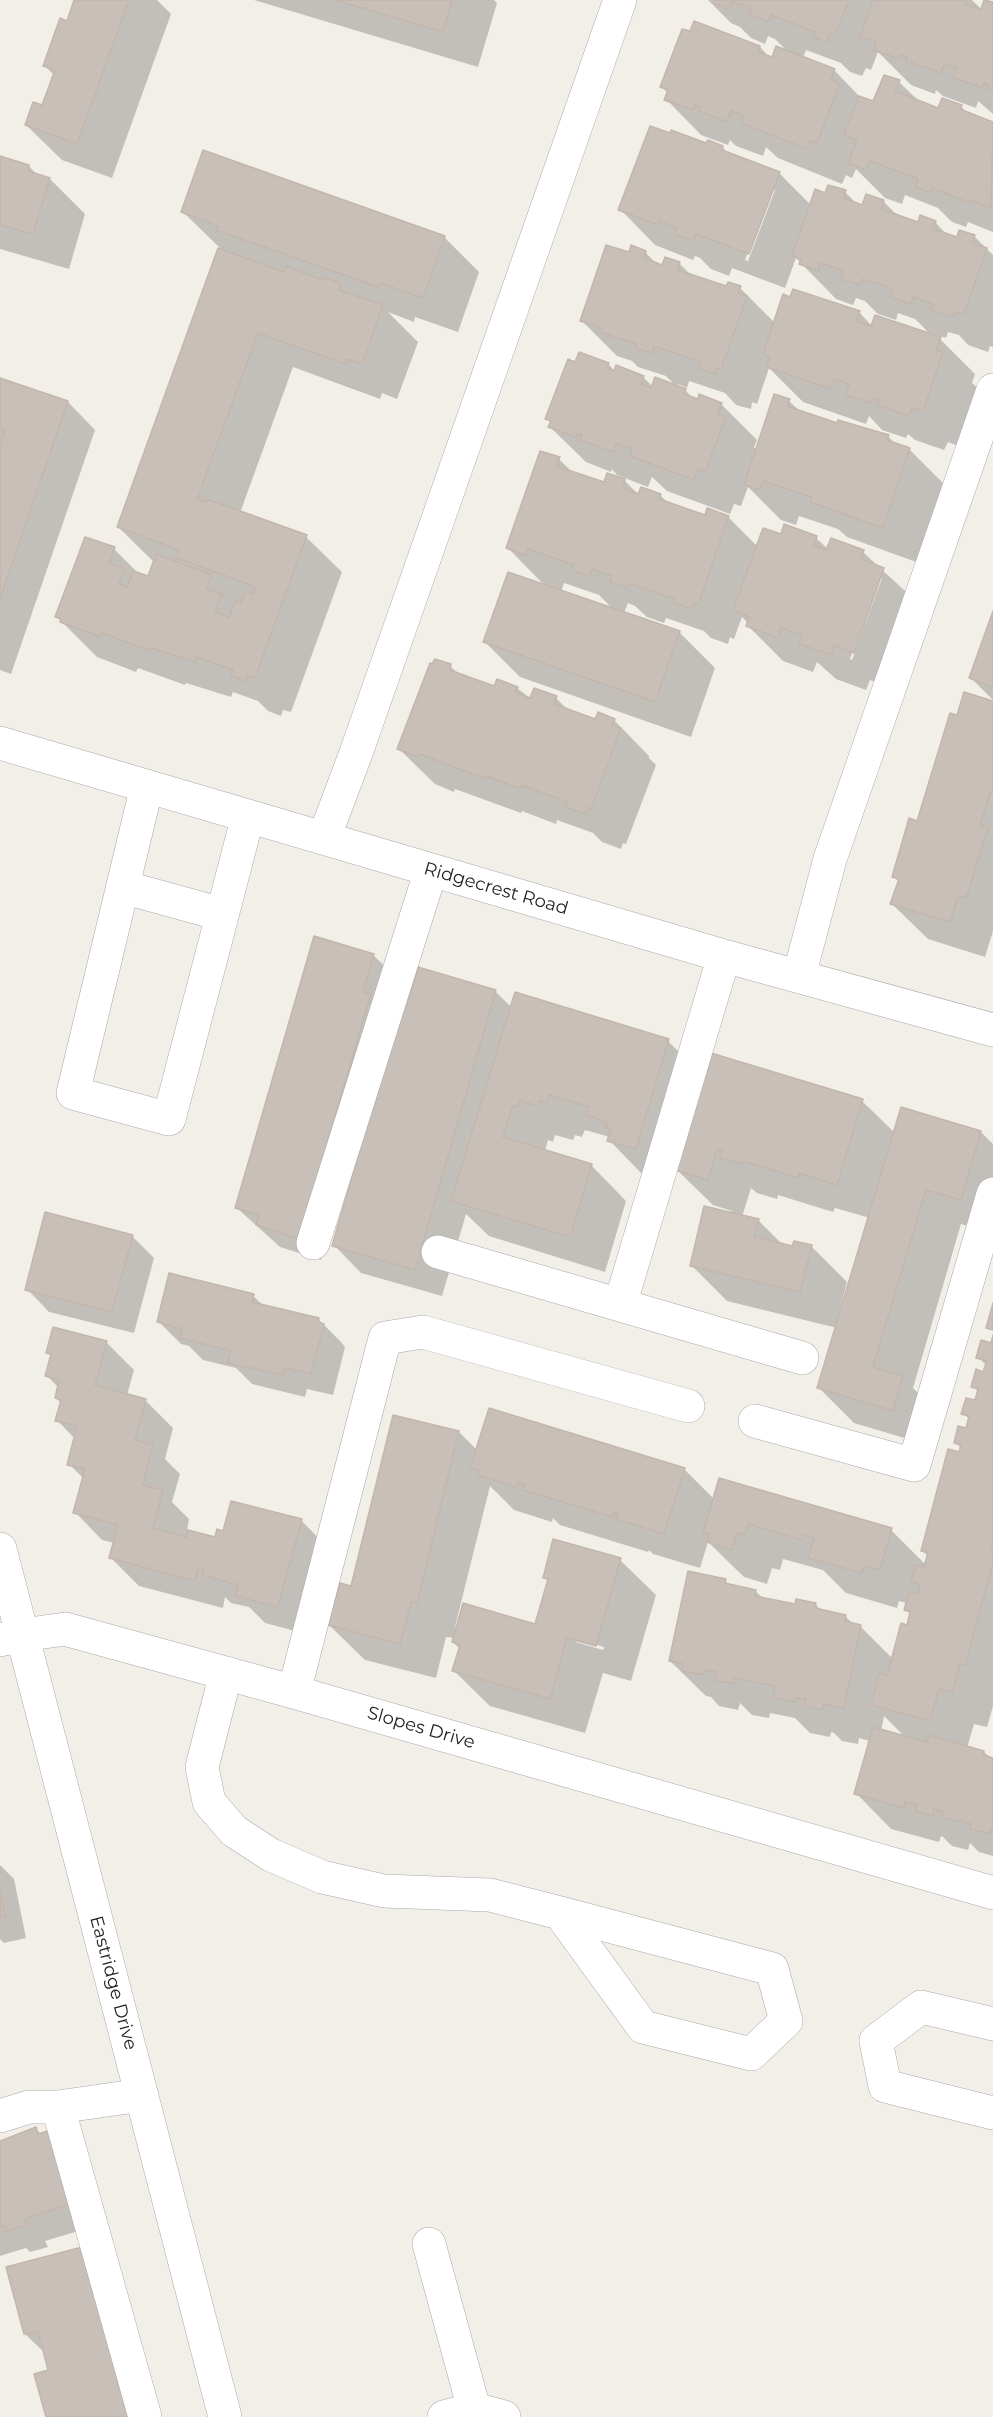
<!DOCTYPE html>
<html>
<head>
<meta charset="utf-8">
<style>
  body { margin:0 }
  canvas { display:block; background:#f2efe9 }
</style>
</head>
<body>
<canvas width="993" height="2417"></canvas>
<script>
const context = document.querySelector('canvas').getContext('2d');
context.lineJoin = 'round';
function fill(path, color) { context.fillStyle = color; context.fill(path, 'evenodd'); }
const shape = rows => new Path2D(rows.map(r => 'M' + r).join(''));
function stroke(path, color, width, dash) { context.strokeStyle = color; context.lineWidth = width; context.lineCap = dash ? 'butt' : 'round'; context.setLineDash(dash || []); context.stroke(path); }
function label(font, color, halo, rows, align = 'center') {
  context.font = font + ' Montserrat,sans-serif'; context.lineWidth = 4.5; context.setLineDash([]); context.textBaseline = 'middle'; context.strokeStyle = halo; context.fillStyle = color; for (const [text, x, y, turn = 0] of rows) {
    context.save(); context.translate(x, y); context.rotate((+turn || 0) * Math.PI / 180); context.textAlign = isNaN(turn) ? turn : align; if (halo) context.strokeText(text, 0, 0); context.fillText(text, 0, 0); context.restore();
  }
}
const shadow = shape([
  [76,0,157,0,171,14,112,178,62,160,26,125,43,107,55,76,44,65,68,23],
  [254,0,494,0,497,3,478,67],
  [708,0,972,0,982,10,993,4,993,114,978,101,976,108,943,96,936,90,935,94,911,85,878,52,871,70,866,68,862,76,850,72,841,63,806,50,803,58,834,70,862,99,874,103,899,82,920,102,939,110,961,106,968,114,993,124,993,232,968,222,966,227,952,222,938,208,905,195,902,204,885,198,856,169,852,178,846,175,842,184,778,158,766,147,763,156,736,146,730,140,728,145,701,135,666,99,668,93,661,86,760,47,770,58,789,53,775,39,768,36,765,44,751,38,740,27,731,23],
  [707,145,722,147,729,154,780,174,811,205,826,195,845,192,858,205,863,206,867,196,884,202,899,217,919,223,935,222,948,236,958,239,974,236,993,255,993,347,990,346,988,352,968,345,959,335,948,332,946,338,936,335,975,374,972,383,978,388,958,446,948,442,944,450,915,440,908,434,906,438,882,430,869,416,866,424,803,402,769,368,757,404,752,402,751,409,736,405,725,393,689,381,687,388,677,384,676,386,666,376,638,367,632,361,617,356,582,321,630,254,645,252,658,265,663,267,666,259,680,264,692,276,727,288,740,288,775,323,859,312,872,326,931,335,915,319,898,313,896,320,878,314,865,301,856,298,853,305,836,299,796,258,785,288,732,268,729,276,711,269,700,258,695,256,693,260,655,245,620,209],
  [772,190,775,190,748,261,745,260],
  [0,158,29,166,38,176,50,179,85,214,69,269,0,249],
  [183,212,444,237,479,272,458,332,415,317,414,322,388,312,418,342,397,399,382,393,380,399,293,367,240,513,306,537,342,572,291,712,283,710,281,716,268,711,258,701,233,692,231,697,186,683,185,685,138,668,136,672,97,657,57,617,114,549,140,575,149,578,155,563,118,527,220,248],
  [580,354,609,365,615,371,643,377,653,387,685,390,694,399,721,404,757,440,754,447,757,450,789,401,801,412,838,425,888,436,897,446,909,449,945,485,919,563,847,537,838,529,799,516,796,525,781,520,748,487,741,506,734,504,730,514,667,491,652,477,648,487,617,475,612,469,611,472,586,462,550,427,551,423,547,419],
  [0,379,68,402,95,430,11,674,0,670],
  [559,459,574,474,605,484,608,475,625,481,639,495,660,495,670,505,706,517,728,517,758,547,781,536,816,538,828,549,863,552,919,604,889,687,870,680,866,690,836,679,817,662,813,672,783,661,748,626,748,623,742,617,734,639,730,637,728,644,711,638,704,631,666,618,664,623,647,617,635,606,628,603,624,613,679,632,715,668,691,737,520,677,485,642,546,587,508,548],
  [879,578,882,578,852,660,850,659],
  [564,583,599,595,613,609,561,592],
  [993,616,993,700,970,677],
  [450,666,461,676,495,688,517,688,531,699,556,698,570,712,596,721,614,720,649,756,649,758,656,765,626,844,623,843,621,849,602,842,593,833,557,820,556,824,522,811,521,813,455,789,454,792,435,784,399,749],
  [993,702,993,931,985,957,928,939,892,904,899,882,893,876,918,823,958,717],
  [373,955,396,977,392,1018,321,1260,280,1247,237,1208],
  [495,991,512,1008,668,1041,705,1078,862,1101,895,1133,981,1132,993,1144,993,1234,961,1224,913,1388,938,1413,928,1445,854,1423,819,1388,837,1328,727,1301,691,1265,732,1211,713,1205,676,1169,644,1176,609,1140,610,1137,585,1130,582,1137,575,1135,573,1140,555,1135,553,1142,548,1140,545,1151,591,1165,626,1201,605,1272,489,1236,466,1214,442,1296,361,1273,334,1245,408,1007],
  [751,1188,757,1193,777,1199,778,1195,833,1212,835,1208,870,1218,841,1314,839,1313,847,1282,811,1246,793,1248,783,1245,758,1220,742,1217],
  [132,1236,154,1258,134,1333,49,1312,27,1289],
  [253,1296,264,1306,319,1320,341,1342,345,1347,333,1395,307,1389,305,1397,252,1384,236,1368,203,1360,189,1346,181,1344,159,1322],
  [993,1340,993,1706,987,1727,974,1724,967,1748,984,1752,993,1760,993,1856,979,1852,970,1843,968,1850,952,1846,943,1837,941,1836,939,1842,891,1829,856,1793,870,1741,859,1738,858,1744,842,1741,834,1733,831,1732,830,1737,810,1733,795,1718,770,1713,769,1718,752,1715,740,1703,738,1710,719,1706,711,1697,706,1696,670,1661,725,1581,730,1586,755,1591,764,1599,796,1606,815,1604,822,1611,845,1616,854,1625,860,1626,893,1659,908,1626,911,1615,906,1609,907,1603,899,1601,897,1608,846,1593,823,1570,783,1559,780,1570,772,1568,767,1584,744,1577,708,1542,700,1568,653,1554,649,1550,648,1552,560,1525,553,1518,552,1522,514,1510,490,1486,455,1627,536,1626,549,1582,544,1577,620,1560,656,1595,631,1681,603,1673,585,1733,490,1706,454,1671,460,1649,453,1642,454,1638,446,1637,436,1678,365,1660,329,1625,352,1588,394,1416,459,1432,477,1450,684,1469,714,1499,891,1530,926,1565,928,1556,922,1551,960,1454,961,1448,955,1442,967,1430,970,1420,963,1413,976,1402,979,1392,972,1386,984,1373,987,1366,978,1357,992,1345],
  [576,1639,604,1647,603,1650,576,1642],
  [884,1716,905,1737,881,1731],
  [106,1342,134,1370,127,1395,145,1400,173,1428,165,1459,180,1474,172,1502,189,1519,187,1531,216,1538,224,1533,301,1520,328,1548,306,1634,265,1623,249,1607,231,1603,225,1597,223,1608,139,1586,111,1558,115,1543,102,1540,75,1512,84,1479,69,1464,75,1439,57,1420,61,1403,56,1398,59,1388,47,1376,52,1357,48,1353],
  [0,1865,14,1879,26,1938,4,1943,0,1939],
  [35,2128,42,2135,95,2226,45,2241,48,2247,30,2252,26,2248,0,2256,0,2142],
  [8,2268,152,2417,47,2417,50,2371,46,2354,25,2334]
]);
const building = shape([
  [74,0,129,0,77,144,25,125,33,102,42,105,55,70,43,66,60,18,67,21,74,0],
  [335,0,452,0,443,32,335,0],
  [715,0,849,0,835,35,830,34,827,42,813,37,815,32,771,15,768,22,749,14,751,8,732,2,729,9,714,3,715,0],
  [873,0,967,0,966,4,981,9,984,0,993,2,993,91,987,89,988,85,984,83,982,88,953,78,956,68,944,64,941,73,906,61,907,57,901,55,899,59,874,50,876,42,860,37,873,0],
  [694,21,760,46,758,52,772,57,776,46,835,69,831,79,840,83,817,143,810,141,807,149,741,123,744,116,731,111,727,122,699,111,701,107,695,105,693,110,664,100,668,90,660,87,682,29,690,31,694,21],
  [884,75,900,80,895,91,938,108,942,98,962,105,960,109,993,122,991,208,970,200,970,203,932,188,930,193,915,187,918,179,870,161,866,170,848,163,857,140,844,135,859,96,873,101,884,75],
  [650,126,670,133,671,130,706,143,708,140,723,146,722,150,780,172,749,254,696,234,693,241,674,234,676,228,659,221,658,225,618,210,650,126],
  [203,150,445,236,423,298,380,283,378,287,216,230,218,226,181,212,203,150],
  [0,156,29,165,28,171,50,178,33,234,0,225,0,156],
  [828,185,846,190,844,198,862,205,866,194,884,200,881,209,918,222,920,215,936,221,933,229,957,237,959,230,975,235,972,243,987,248,964,314,955,312,953,317,931,310,933,304,913,297,911,304,890,297,893,289,863,279,861,285,841,279,843,271,820,263,818,271,799,264,801,259,792,256,815,189,825,193,828,185],
  [606,245,629,252,631,245,646,251,644,258,662,265,665,257,680,262,678,270,726,286,728,282,741,286,738,293,747,296,721,370,717,368,715,374,699,369,701,362,654,346,652,353,635,348,636,344,601,332,602,328,580,321,606,245],
  [218,248,284,272,286,266,322,280,323,277,341,283,339,290,383,305,362,364,346,359,345,364,258,333,197,499,206,502,207,499,307,535,255,678,248,676,245,681,231,676,233,670,197,657,196,662,151,648,150,651,102,633,101,637,60,622,61,619,55,617,85,537,115,547,109,563,125,569,119,584,127,587,133,571,148,576,156,554,212,575,207,589,222,594,215,612,229,617,235,601,241,603,245,591,253,594,256,587,177,558,179,550,117,527,218,248],
  [793,289,860,311,856,321,871,326,875,315,941,337,936,350,943,352,923,411,912,408,909,416,877,405,879,400,873,398,871,403,845,395,849,384,834,379,831,389,766,367,770,357,763,354,783,294,790,297,793,289],
  [579,352,609,363,607,368,614,371,616,365,644,376,641,384,651,388,655,377,686,389,684,394,698,399,699,394,722,403,718,414,726,417,705,472,698,469,694,480,630,456,632,449,617,443,613,452,580,440,582,435,577,434,576,437,548,427,551,421,545,419,568,359,575,362,579,352],
  [0,378,68,401,0,599,0,445,5,431,0,430,0,378],
  [774,394,790,399,787,406,837,423,838,420,889,435,887,440,910,448,883,528,810,502,811,497,763,481,760,490,744,485,774,394],
  [540,451,560,457,556,466,604,482,607,473,625,479,623,488,638,494,641,487,661,494,659,499,705,515,707,508,729,516,698,605,695,603,692,609,674,603,675,599,630,584,628,588,610,582,612,576,592,569,590,577,572,570,574,565,528,549,526,556,506,548,540,451],
  [784,524,817,536,814,545,826,550,831,538,864,550,861,559,884,568,854,653,834,645,831,655,799,644,802,635,781,628,778,638,746,626,749,617,733,610,763,528,781,534,784,524],
  [508,572,680,631,655,702,483,642,508,572],
  [993,611,993,687,969,678,993,611],
  [435,659,451,664,450,670,494,686,497,679,518,687,515,692,530,698,534,688,557,696,554,704,595,719,598,712,615,719,612,725,621,728,591,809,588,808,585,814,565,807,567,802,522,785,521,789,486,776,485,779,420,754,418,757,397,749,430,663,432,664,435,659],
  [964,692,993,701,993,793,990,792,980,826,988,828,966,898,958,896,950,922,890,904,899,879,892,877,909,818,917,821,950,713,957,715,964,692],
  [314,936,374,954,363,992,371,994,299,1239,256,1225,259,1215,235,1208,314,936],
  [418,967,496,990,415,1270,332,1246,402,1003,407,1005,418,967],
  [515,992,669,1039,636,1149,607,1141,611,1129,606,1127,607,1122,586,1115,589,1107,549,1095,547,1103,540,1101,538,1106,520,1101,518,1107,513,1106,503,1137,592,1164,570,1237,451,1201,515,992],
  [711,1053,863,1099,837,1185,799,1173,798,1178,743,1161,742,1164,720,1158,722,1151,717,1150,708,1180,675,1170,711,1053],
  [901,1107,981,1131,961,1200,926,1190,873,1367,903,1376,893,1411,817,1388,901,1107],
  [704,1206,759,1219,754,1236,792,1246,794,1241,812,1245,800,1292,690,1266,704,1206],
  [45,1212,133,1235,112,1312,25,1290,45,1212],
  [169,1273,254,1294,252,1302,319,1318,318,1322,324,1324,311,1374,285,1368,283,1375,228,1363,231,1351,179,1338,182,1329,157,1322,169,1273],
  [993,1303,993,1330,986,1328,993,1303],
  [53,1327,107,1341,95,1385,146,1399,135,1440,153,1445,143,1485,163,1490,153,1528,186,1537,188,1530,215,1537,217,1529,223,1531,231,1501,302,1519,278,1607,235,1596,238,1585,202,1575,204,1570,198,1568,195,1581,109,1558,118,1525,73,1513,85,1469,67,1465,77,1426,55,1421,61,1400,55,1398,59,1380,45,1376,51,1354,46,1353,53,1327],
  [993,1335,993,1540,991,1548,993,1549,993,1563,965,1665,960,1664,952,1692,939,1689,930,1721,871,1705,879,1673,887,1676,901,1623,907,1625,910,1612,904,1610,909,1592,917,1594,920,1584,911,1582,916,1565,924,1567,928,1552,921,1551,948,1449,959,1452,961,1445,954,1443,958,1426,966,1428,969,1416,961,1414,966,1398,975,1400,978,1389,971,1387,976,1369,983,1372,987,1361,976,1358,981,1340,991,1343,993,1335],
  [489,1408,685,1468,664,1534,616,1519,618,1513,615,1512,613,1517,523,1490,525,1484,518,1482,516,1487,477,1475,479,1470,470,1468,489,1408],
  [393,1415,459,1431,417,1603,411,1602,400,1644,328,1625,340,1583,351,1586,393,1415],
  [719,1478,892,1528,880,1570,864,1566,862,1573,808,1558,814,1538,804,1535,802,1540,748,1524,745,1535,737,1533,732,1550,707,1542,709,1534,703,1533,719,1478],
  [553,1539,621,1558,596,1646,567,1638,550,1699,452,1671,460,1645,452,1642,463,1603,535,1624,548,1579,543,1578,553,1539],
  [688,1571,726,1579,725,1583,756,1590,755,1596,795,1604,796,1599,816,1603,815,1608,846,1615,845,1621,861,1625,844,1708,824,1704,822,1710,804,1706,806,1699,795,1698,794,1702,773,1698,775,1686,735,1678,734,1684,715,1680,716,1672,705,1670,703,1675,682,1671,683,1664,669,1661,688,1571],
  [873,1727,927,1742,929,1735,984,1751,983,1755,993,1758,993,1829,991,1829,990,1834,970,1829,971,1824,941,1817,943,1812,934,1809,933,1816,915,1811,917,1804,905,1802,904,1808,854,1794,873,1727],
  [0,1891,5,1916,0,1917,0,1891],
  [36,2127,38,2134,57,2128,74,2203,24,2219,27,2225,7,2231,5,2226,0,2227,0,2141,36,2127],
  [86,2246,100,2315,120,2388,125,2387,129,2417,46,2417,34,2374,48,2370,38,2331,24,2334,6,2267,86,2246]
]);
const minor = shape([
  [0,743,724,956,993,1030],
  [147,786,73,1093,169,1119,248,816],
  [324,838,356,753,620,0],
  [123,887,221,914],
  [799,976,830,859,993,390],
  [313,1243,431,870],
  [438,1252,802,1358],
  [620,1305,724,956],
  [755,1421,914,1465,993,1194],
  [0,1549,225,2417],
  [0,1640,23,1635,65,1629,294,1692,993,1893],
  [226,1673,202,1767,209,1802,234,1831,271,1855,322,1877,384,1891,490,1895,560,1913,643,2027,751,2054,786,2021,772,1969,560,1913],
  [294,1692,385,1338,423,1332,688,1406],
  [993,2024,921,2007,876,2041,885,2086,993,2113],
  [58,2107,145,2417],
  [0,2116,29,2107,58,2107,142,2095],
  [429,2244,474,2409],
  [444,2417,474,2409,504,2417]
]);
const streetNames = [
  ["Ridgecrest Road",496,889,16],
  ["Slopes Drive",421,1728,16],
  ["Eastridge Drive",113,1983,75]
];
fill(shadow, '#0003');
fill(building, '#c7bfb8');
stroke(building, '#c4b6ab', 1.5);
stroke(minor, '#a9a9a9', 34);
stroke(minor, '#fff', 33);
label('18px', '#222', '#fff', streetNames);
</script>
</body>
</html>
